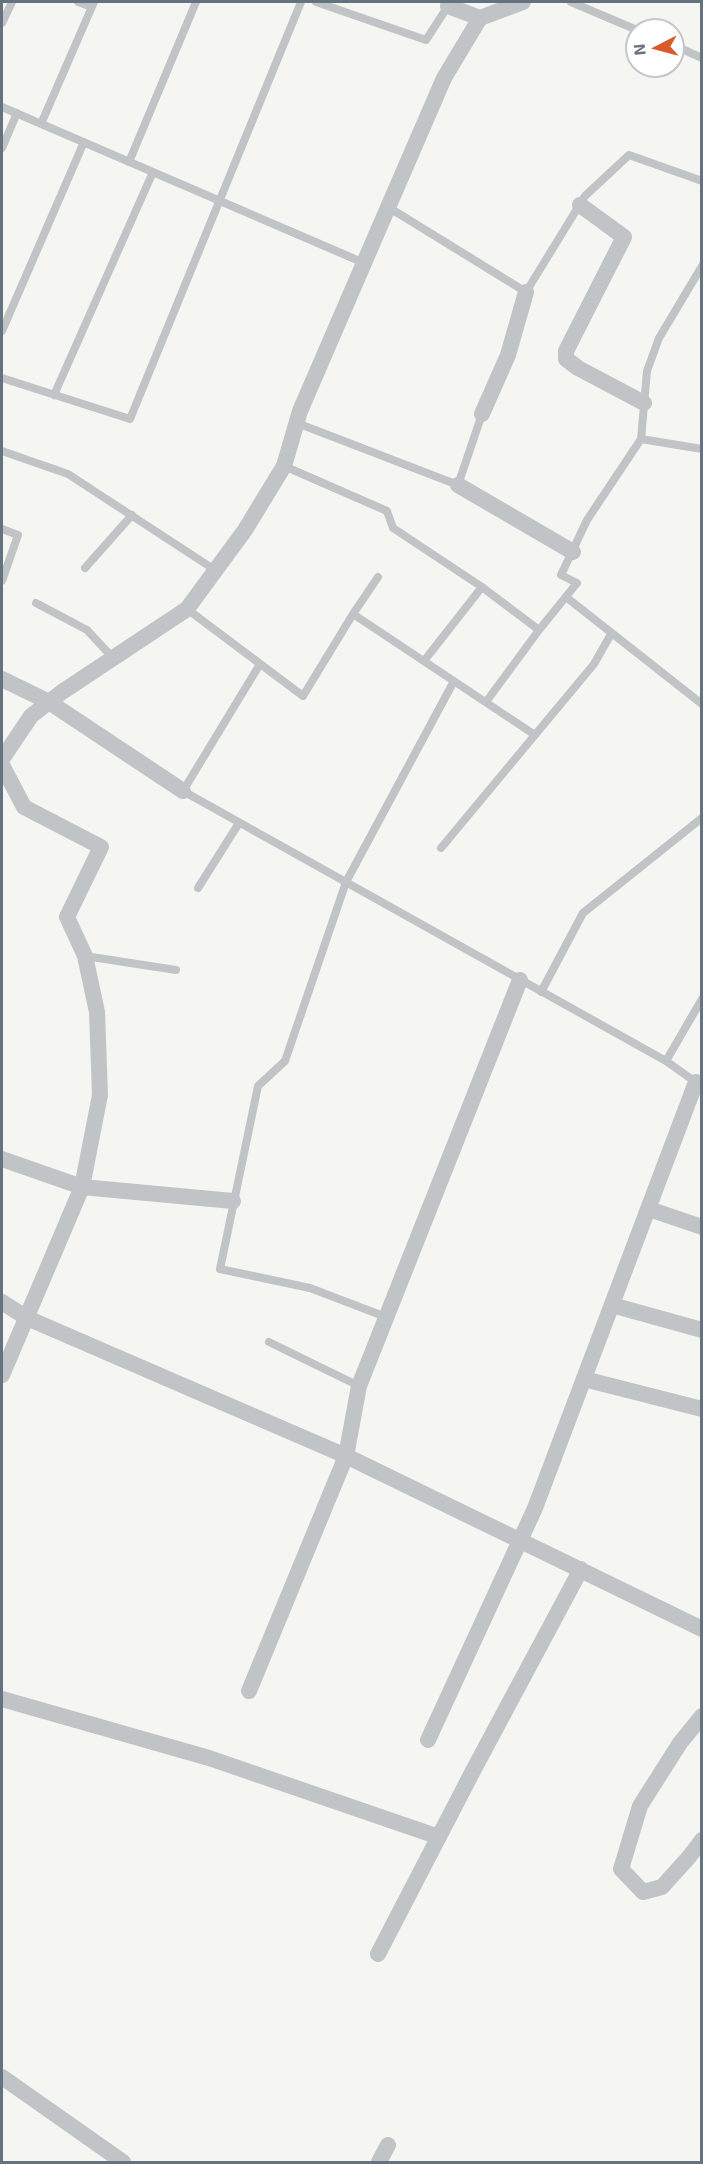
<!DOCTYPE html>
<html>
<head>
<meta charset="utf-8">
<style>
  body { margin:0 }
  #map { position:relative; width:703px; height:2164px; overflow:hidden; background:#f5f5f1; font-family:"Exo 2",sans-serif }
  canvas { display:block }
  .frame { position:absolute; inset:0; border:3px solid #657381; pointer-events:none }
  .north { position:absolute; left:625px; top:18px; width:60px; height:60px; box-sizing:border-box; background:#fff; border:2px solid #c1c7cd; border-radius:50%; rotate:264deg; font-size:16px; font-weight:700; line-height:24px; text-align:center; color:#657381 }
  .north::after { content:''; display:block; margin:auto; width:21px; height:27px; background:#d95b2c; clip-path:polygon(50% 0,100% 100%,50% 72%,0 100%) }
</style>
</head>
<body>
<div id="map">
<canvas width="703" height="2164"></canvas>
<div class="frame"></div>
<div class="north">N</div>
</div>
<script>
const context = document.querySelector('canvas').getContext('2d');
context.lineJoin = 'round';
const shape = rows => new Path2D(rows.map(r => 'M' + r).join(''));
function stroke(path, color, width, dash) { context.strokeStyle = color; context.lineWidth = width; context.lineCap = dash ? 'butt' : 'round'; context.setLineDash(dash || []); context.stroke(path); }
const lane = shape([
  [78,2,92,7],
  [316,2,426,40,448,6],
  [571,2,637,30],
  [2,23,12,2],
  [673,45,702,58],
  [2,107,364,263],
  [41,124,94,2],
  [2,148,17,113],
  [129,162,196,2],
  [388,207,526,292,585,196,629,155,702,181],
  [2,331,84,142],
  [2,378,130,419,301,2],
  [54,395,153,172],
  [297,423,458,485,482,414],
  [641,439,702,449],
  [2,451,68,474,215,570],
  [284,466,387,511,393,528,482,587,539,630],
  [2,529,18,535,2,581],
  [85,568,132,515],
  [566,597,702,704],
  [36,603,87,630,113,658],
  [187,609,303,696,353,614,378,577],
  [353,614,535,735],
  [424,661,482,587],
  [260,664,183,791,666,1061,697,1083],
  [486,702,539,630,577,583,561,575,587,520,641,439,647,371,659,338,702,266],
  [441,848,594,664,611,634],
  [198,888,239,823],
  [85,956,176,970],
  [541,992,583,913,702,818],
  [666,1061,702,999],
  [386,1317,310,1288,220,1269,258,1086,285,1061,346,882,454,681],
  [269,1342,359,1386]
]);
const street = shape([
  [449,2,448,6,480,18],
  [580,205,624,237,566,351,566,359,578,368,644,403],
  [482,414,508,355,526,292],
  [458,485,573,552],
  [2,679,49,702,183,791],
  [2,759,31,716,62,692,187,609,245,530,284,466,300,411,444,78,480,18,523,2],
  [2,765,24,807,101,847,67,917,85,956,97,1012,100,1095,82,1187,2,1375],
  [2,1159,82,1187,233,1201],
  [649,1209,702,1227],
  [2,1302,27,1318,346,1456,702,1629],
  [612,1305,702,1330],
  [584,1379,702,1409],
  [249,1691,346,1456,359,1386,520,980],
  [2,1699,209,1758,439,1837],
  [702,1716,680,1743,640,1806,621,1869,643,1892,662,1887,689,1857,702,1840],
  [428,1740,535,1508,696,1082],
  [378,1954,474,1769,581,1569],
  [2,2077,123,2162],
  [379,2162,388,2145]
]);
stroke(lane, '#c0c4c7', 8);
stroke(street, '#c0c4c7', 16);
</script>
</body>
</html>
